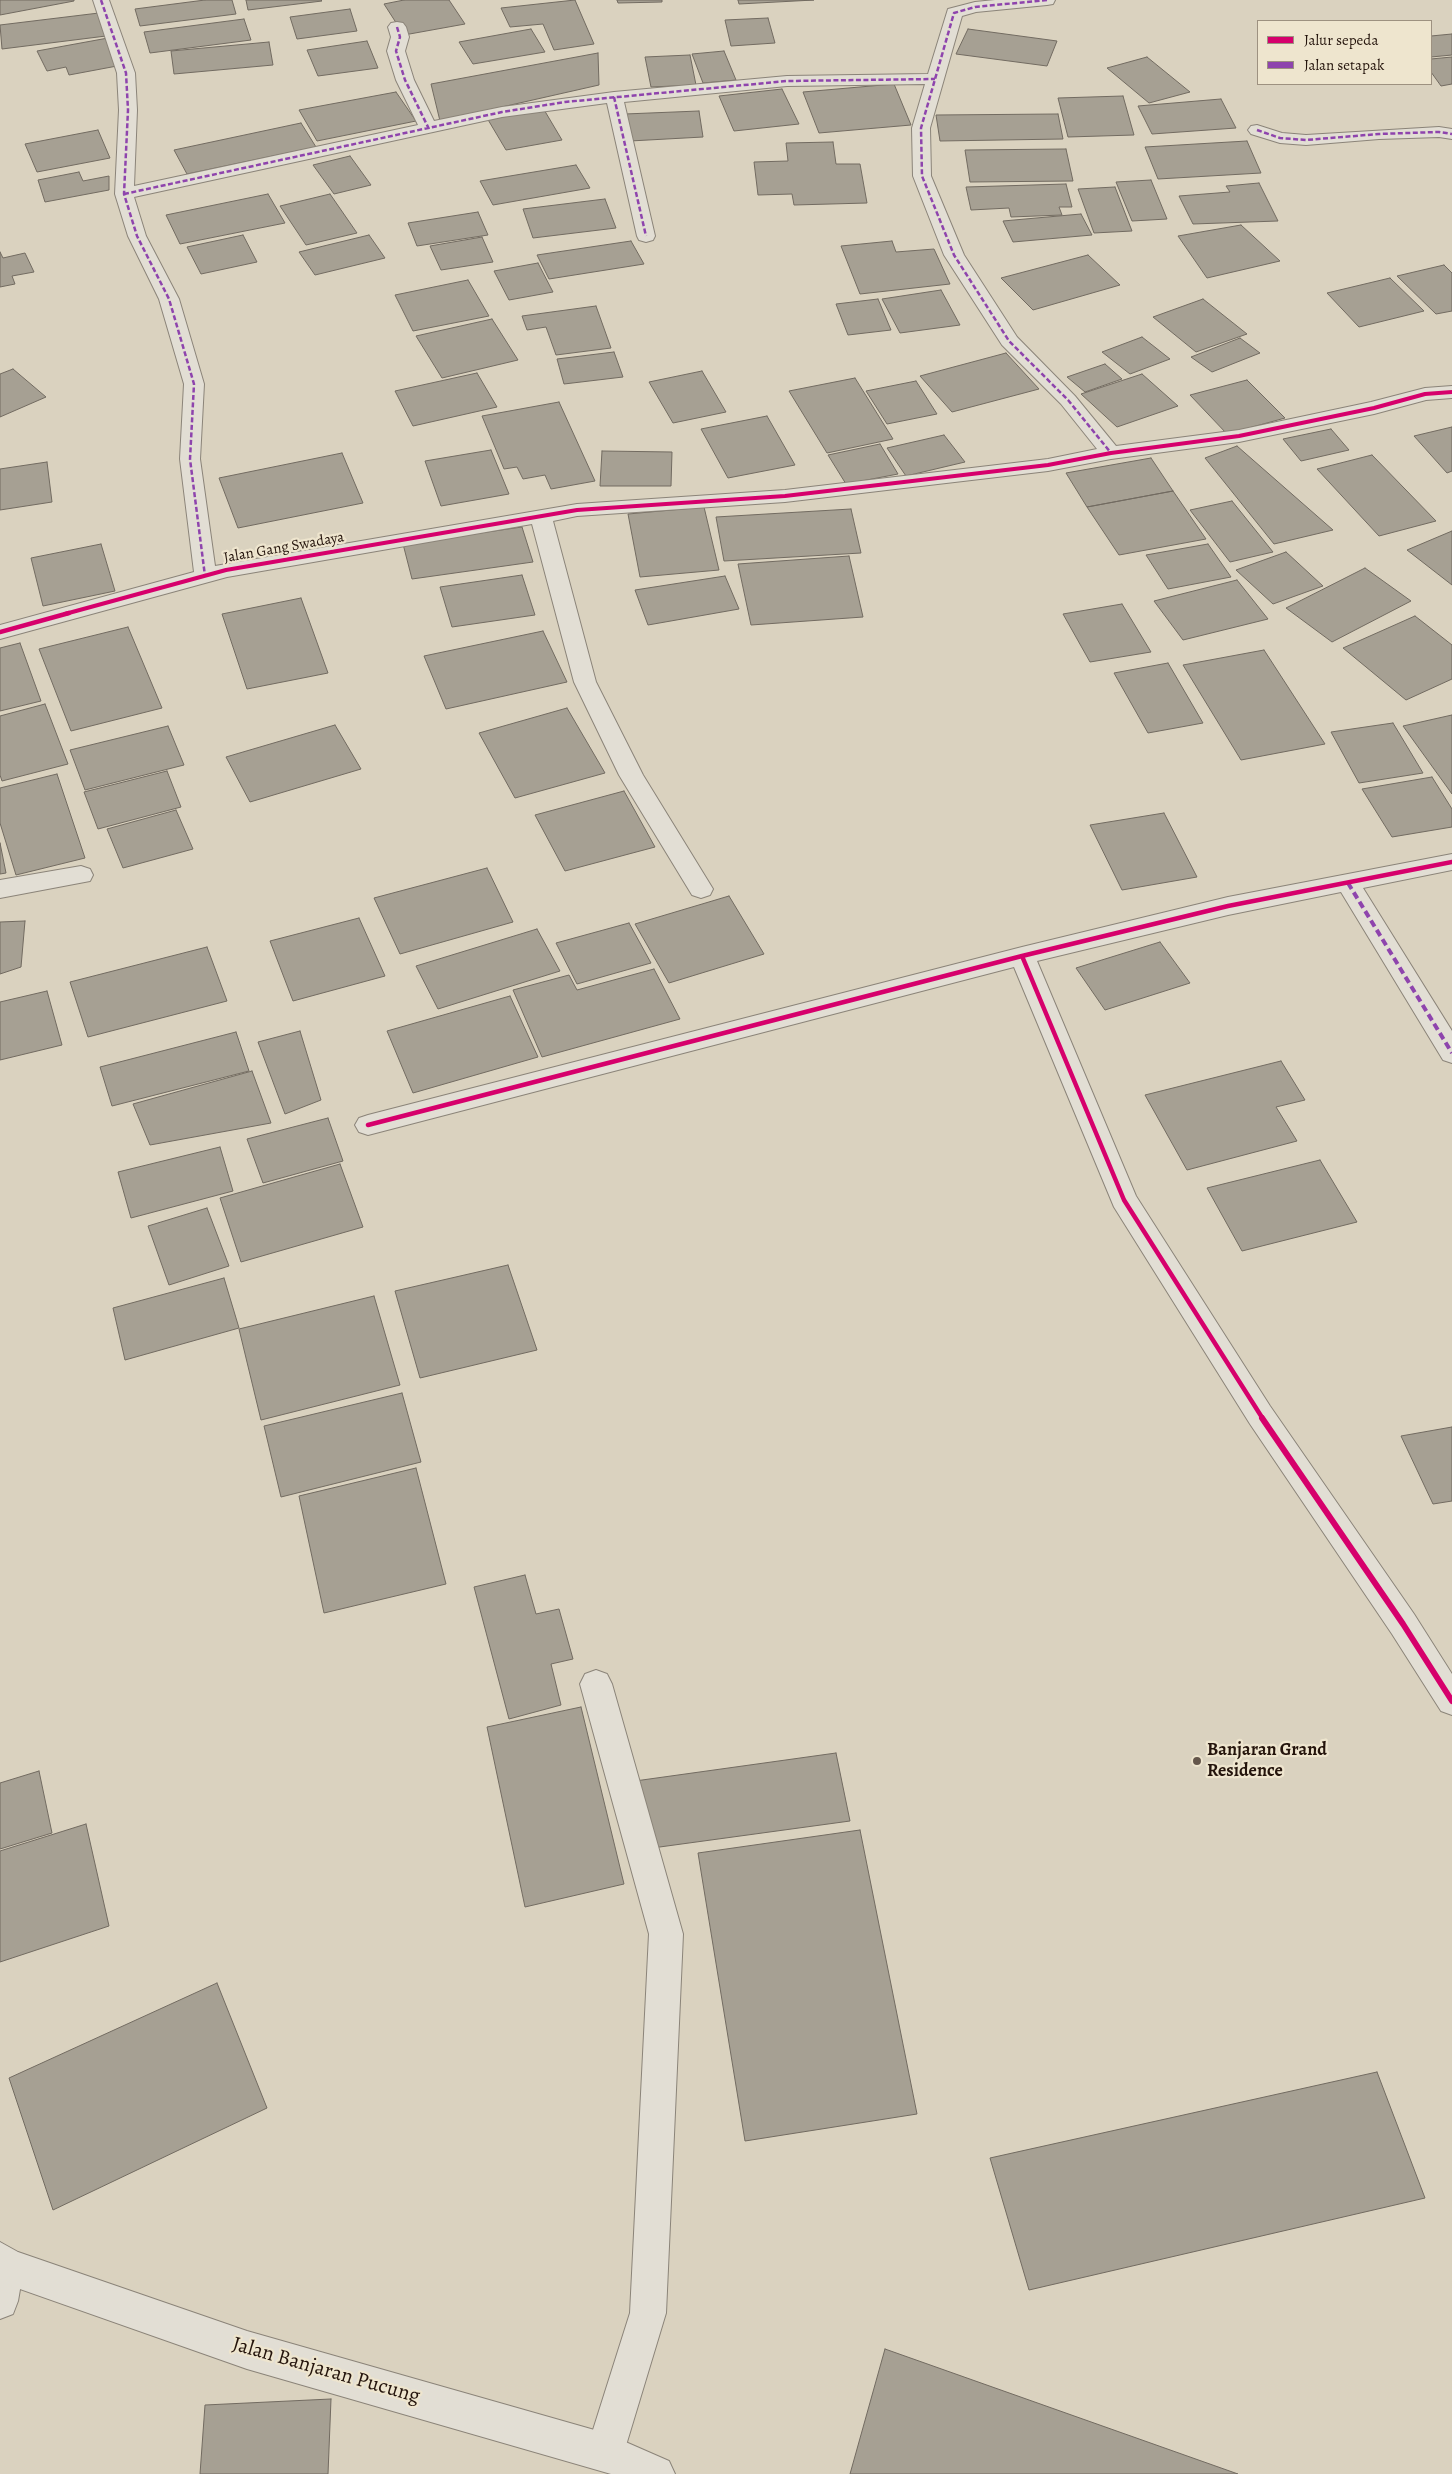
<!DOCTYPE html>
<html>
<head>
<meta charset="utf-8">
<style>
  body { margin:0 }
  #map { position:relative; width:1452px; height:2474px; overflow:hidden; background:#dad2bf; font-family:Alegreya,serif }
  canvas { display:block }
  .legend { position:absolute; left:1257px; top:20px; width:175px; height:65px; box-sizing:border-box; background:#eee5ce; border:1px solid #9d9180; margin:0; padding:6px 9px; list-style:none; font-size:15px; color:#24140c }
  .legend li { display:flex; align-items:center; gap:10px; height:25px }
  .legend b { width:25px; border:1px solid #9d9180 }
</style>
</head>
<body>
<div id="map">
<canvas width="1452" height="2474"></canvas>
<ul class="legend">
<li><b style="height:6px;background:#d6006c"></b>Jalur sepeda</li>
<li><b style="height:6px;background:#8e44ad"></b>Jalan setapak</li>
</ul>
</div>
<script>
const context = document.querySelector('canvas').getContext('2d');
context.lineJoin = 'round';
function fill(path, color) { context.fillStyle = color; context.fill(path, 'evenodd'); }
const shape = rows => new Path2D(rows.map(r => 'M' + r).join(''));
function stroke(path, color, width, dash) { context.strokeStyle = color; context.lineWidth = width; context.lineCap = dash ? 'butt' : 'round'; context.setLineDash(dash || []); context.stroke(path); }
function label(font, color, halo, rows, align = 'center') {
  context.font = font + ' Alegreya,serif'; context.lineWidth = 4.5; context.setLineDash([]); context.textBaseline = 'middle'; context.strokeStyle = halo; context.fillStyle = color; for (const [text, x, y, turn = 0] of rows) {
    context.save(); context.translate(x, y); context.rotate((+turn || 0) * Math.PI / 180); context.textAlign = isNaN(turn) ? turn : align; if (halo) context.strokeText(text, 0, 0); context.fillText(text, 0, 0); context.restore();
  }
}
const building = shape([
  [0,0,74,0,74,1,0,15,0,0],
  [205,0,232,0,236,14,140,26,135,9,205,0],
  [246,0,321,0,322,1,248,10,246,0],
  [404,0,449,0,465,24,404,35,384,4,404,0],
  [575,0,594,44,554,50,543,24,510,27,501,8,575,0],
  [617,0,662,0,662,2,618,3,617,0],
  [738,0,814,0,739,4,738,0],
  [350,9,357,31,297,39,290,17,350,9],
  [99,13,106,36,2,49,0,25,99,13],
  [768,18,775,43,731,46,725,20,768,18],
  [244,19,251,40,150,53,144,32,244,19],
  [531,29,545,52,473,64,459,42,531,29],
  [968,29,1057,41,1047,66,956,54,968,29],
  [1452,34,1452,55,1431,57,1431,36,1452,34],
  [108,38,117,66,69,75,66,67,47,71,37,51,108,38],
  [367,41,378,68,318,76,307,50,367,41],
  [269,42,273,65,174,74,171,51,269,42],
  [724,51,736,80,703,83,692,54,724,51],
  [598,53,599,85,440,121,431,84,598,53],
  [690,55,696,85,651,87,645,57,690,55],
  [1147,57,1190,92,1149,103,1107,68,1147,57],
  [1452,57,1452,84,1441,86,1431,72,1431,59,1452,57],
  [894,84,911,125,819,133,803,92,894,84],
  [782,89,799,124,734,131,719,96,782,89],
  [396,92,416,121,317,141,299,110,396,92],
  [1123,96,1134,135,1068,137,1058,98,1123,96],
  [1221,99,1236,128,1152,134,1138,106,1221,99],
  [543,108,562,140,506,150,487,118,543,108],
  [699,111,703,137,630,141,625,114,699,111],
  [1058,114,1063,139,940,141,936,115,1058,114],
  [301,123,316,147,187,174,174,150,301,123],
  [98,130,110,158,37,172,25,144,98,130],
  [1247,141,1261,173,1158,179,1145,147,1247,141],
  [833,142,836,164,860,164,867,203,794,205,792,194,758,195,754,162,788,161,786,143,833,142],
  [1066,149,1073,181,970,182,965,150,1066,149],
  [350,156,371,185,334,194,313,165,350,156],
  [576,165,590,188,493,205,480,181,576,165],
  [79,172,83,181,109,176,109,190,45,202,38,180,79,172],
  [1151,180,1167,219,1132,221,1116,182,1151,180],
  [1259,183,1278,221,1193,224,1179,196,1230,192,1226,186,1259,183],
  [1066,184,1072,207,1059,207,1062,215,1011,217,1009,208,971,210,966,187,1066,184],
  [1115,187,1132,231,1094,233,1078,189,1115,187],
  [268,194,285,223,180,244,166,215,268,194],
  [330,194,357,233,306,245,280,206,330,194],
  [605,199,616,228,533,238,523,209,605,199],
  [478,212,488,235,417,246,408,223,478,212],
  [1081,214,1092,235,1013,242,1003,221,1081,214],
  [1241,225,1280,261,1207,278,1178,236,1241,225],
  [243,235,257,262,201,274,187,247,243,235],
  [369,235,385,258,315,275,299,252,369,235],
  [482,237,493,262,441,270,430,246,482,237],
  [631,241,644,264,549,279,537,255,631,241],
  [892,241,896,252,934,249,950,284,860,294,841,246,892,241],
  [0,252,3,258,25,253,34,272,12,276,15,284,0,287,0,252],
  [1088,255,1120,285,1033,310,1001,278,1088,255],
  [538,263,553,292,509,300,494,271,538,263],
  [1444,265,1452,273,1452,311,1436,314,1397,276,1444,265],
  [1390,278,1424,311,1359,327,1327,293,1390,278],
  [468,280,489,316,413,331,395,295,468,280],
  [941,290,960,325,900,333,882,299,941,290],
  [878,299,891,330,848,335,836,304,878,299],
  [1203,299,1247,334,1196,352,1153,317,1203,299],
  [596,306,611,348,556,355,546,327,527,330,522,316,596,306],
  [492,319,518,360,442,378,416,336,492,319],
  [1142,337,1170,359,1130,374,1102,352,1142,337],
  [1240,338,1260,353,1212,372,1191,357,1240,338],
  [614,352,623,377,564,384,557,359,614,352],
  [1006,353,1039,389,952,412,920,376,1006,353],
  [1105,364,1122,379,1085,392,1067,377,1105,364],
  [13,369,46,397,0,417,0,374,13,369],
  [702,371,726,412,673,423,649,382,702,371],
  [477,373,497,407,413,426,395,391,477,373],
  [1142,374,1178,406,1117,427,1081,394,1142,374],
  [855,378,893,439,827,453,789,391,855,378],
  [1247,380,1285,418,1227,434,1190,395,1247,380],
  [916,381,937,414,887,424,866,391,916,381],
  [559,402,595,481,551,489,545,475,523,479,517,467,504,469,482,416,559,402],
  [767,416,795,465,728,478,701,429,767,416],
  [1452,427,1452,471,1447,473,1414,436,1452,427],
  [1331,429,1349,450,1301,461,1283,439,1331,429],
  [944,435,965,462,906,476,887,448,944,435],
  [880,444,898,474,846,484,828,455,880,444],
  [1237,446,1333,530,1274,544,1205,458,1237,446],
  [491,450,509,494,441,506,425,461,491,450],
  [602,451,672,452,671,486,600,486,602,451],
  [342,453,363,503,238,528,219,478,342,453],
  [1372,455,1436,521,1379,536,1317,469,1372,455],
  [1151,458,1173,491,1087,507,1066,473,1151,458],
  [47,462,52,502,0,510,0,469,47,462],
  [1173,491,1206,539,1119,555,1087,507,1173,491],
  [1232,501,1273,552,1230,562,1190,510,1232,501],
  [704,507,719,570,640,577,628,514,704,507],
  [851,509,861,553,724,561,716,517,851,509],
  [522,527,533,562,412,579,403,544,522,527],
  [1452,531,1452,585,1407,550,1452,531],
  [101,544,115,591,43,606,31,558,101,544],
  [1208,544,1231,577,1168,589,1146,555,1208,544],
  [1286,552,1323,586,1273,604,1236,570,1286,552],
  [849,556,863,617,751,625,738,564,849,556],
  [1365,568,1411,601,1332,642,1286,608,1365,568],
  [522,575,535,615,452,627,440,587,522,575],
  [725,576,739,609,648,625,635,590,725,576],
  [1237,580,1268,619,1183,640,1154,601,1237,580],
  [301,598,328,673,247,689,222,614,301,598],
  [1122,604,1151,652,1090,662,1063,614,1122,604],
  [1415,616,1452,645,1452,679,1406,700,1343,648,1415,616],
  [128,627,162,708,71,731,39,649,128,627],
  [543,631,567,682,446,709,424,656,543,631],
  [20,643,41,701,0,711,0,648,20,643],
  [1264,650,1325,744,1241,760,1183,665,1264,650],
  [1168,663,1203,723,1148,733,1114,673,1168,663],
  [45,704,68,764,2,781,0,775,0,716,45,704],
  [567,708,605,773,515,798,479,733,567,708],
  [1452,715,1452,794,1403,726,1452,715],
  [1393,723,1423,773,1359,783,1331,732,1393,723],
  [335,725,361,769,250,802,226,757,335,725],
  [168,726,184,765,85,790,70,750,168,726],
  [167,771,181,807,98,829,84,792,167,771],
  [57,774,85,858,16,875,0,823,0,788,57,774],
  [1432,777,1452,809,1452,827,1392,837,1362,789,1432,777],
  [624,791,655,847,565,871,535,815,624,791],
  [176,810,193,849,123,868,107,829,176,810],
  [1164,813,1197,877,1122,890,1090,825,1164,813],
  [0,843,6,873,0,874,0,843],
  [487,868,513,922,400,954,374,898,487,868],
  [729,896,764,954,669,983,635,924,729,896],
  [359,918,385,976,293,1001,270,941,359,918],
  [25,921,21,967,0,974,0,922,25,921],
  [629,923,651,963,577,984,556,943,629,923],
  [537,929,560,971,438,1009,416,966,537,929],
  [1160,942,1190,983,1105,1010,1076,968,1160,942],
  [207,947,227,1001,88,1037,70,982,207,947],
  [654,969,680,1019,542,1057,513,990,569,975,577,990,654,969],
  [47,991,62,1045,0,1060,0,1002,47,991],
  [510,996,538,1057,413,1093,387,1031,510,996],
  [300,1031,321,1100,285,1114,258,1042,300,1031],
  [236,1032,249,1071,112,1106,100,1067,236,1032],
  [1281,1061,1305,1100,1276,1107,1297,1141,1187,1170,1145,1095,1281,1061],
  [252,1071,271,1123,150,1145,133,1104,252,1071],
  [328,1118,343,1161,263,1183,247,1139,328,1118],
  [220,1147,233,1191,131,1218,118,1172,220,1147],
  [1320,1160,1357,1222,1242,1251,1207,1188,1320,1160],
  [340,1164,363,1227,241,1262,220,1198,340,1164],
  [207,1208,229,1266,169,1285,148,1226,207,1208],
  [508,1265,537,1350,420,1378,395,1291,508,1265],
  [224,1278,239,1328,125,1360,113,1308,224,1278],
  [374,1296,400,1385,261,1420,239,1329,374,1296],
  [402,1393,421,1462,281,1497,264,1426,402,1393],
  [1452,1427,1452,1501,1433,1504,1401,1436,1452,1427],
  [416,1468,446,1584,324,1613,299,1496,416,1468],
  [525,1575,536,1614,559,1609,573,1659,551,1664,561,1705,509,1719,474,1587,525,1575],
  [581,1707,624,1884,525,1907,487,1727,581,1707],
  [836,1753,850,1821,645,1849,635,1781,836,1753],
  [39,1771,52,1833,0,1849,0,1783,39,1771],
  [86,1824,109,1926,0,1962,0,1851,86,1824],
  [860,1830,917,2114,745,2141,698,1853,860,1830],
  [217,1983,267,2108,53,2210,9,2078,217,1983],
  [1377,2072,1425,2198,1029,2290,990,2158,1377,2072],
  [885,2349,1238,2474,850,2474,885,2349],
  [331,2399,328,2474,200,2474,205,2405,331,2399]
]);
const service = shape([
  [596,1670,607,1674,612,1684,683,1934,666,2313,624,2452,618,2465,605,2471,592,2465,586,2452,630,2313,649,1934,580,1684,585,1674,596,1670]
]);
const minor = shape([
  [93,0,109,0,135,73,137,110,134,186,418,125,396,80,387,51,391,37,388,27,391,23,397,22,403,23,406,27,409,37,405,51,414,80,434,121,502,107,614,92,787,76,928,74,948,9,975,2,995,0,1055,0,1053,4,1047,5,976,12,962,16,930,128,931,176,964,255,1017,337,1075,396,1116,446,1239,430,1371,402,1425,388,1452,386,1452,398,1426,400,1374,414,1239,442,1111,459,1048,471,785,502,577,516,553,521,596,682,643,775,713,889,710,895,701,898,692,895,619,775,574,682,532,524,227,577,0,639,0,625,194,572,180,459,184,384,159,299,128,236,115,194,119,110,117,73,93,0],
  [925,84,912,128,913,176,944,255,1002,345,1061,404,1097,449,1048,459,785,490,577,504,215,566,200,459,204,384,179,299,146,236,134,197,502,117,607,103,637,236,639,240,646,242,653,240,655,236,624,102,787,86,925,84],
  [1257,125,1282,133,1306,135,1439,127,1452,129,1452,139,1439,137,1379,139,1306,145,1280,143,1251,134,1248,130,1251,126,1257,125],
  [1452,854,1452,870,1363,888,1452,1031,1452,1063,1443,1060,1341,892,1228,915,1037,961,1136,1196,1270,1406,1414,1614,1452,1674,1452,1715,1441,1711,1392,1634,1250,1424,1114,1207,1014,967,368,1135,359,1132,355,1125,359,1118,368,1115,1022,947,1228,897,1452,854],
  [81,866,90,869,93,875,90,881,0,898,0,880,81,866],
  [6,2248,19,2253,24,2266,18,2301,13,2314,0,2319,0,2250,6,2248]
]);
const tertiary = shape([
  [0,2242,18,2252,247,2331,605,2433,669,2461,675,2474,611,2474,247,2369,0,2282,0,2242]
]);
const quietFar1 = shape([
  [101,0,126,73,128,110,124,194,137,236,169,299,194,384,190,459,205,576],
  [1047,0,975,7,954,13,921,128,922,176,954,255,1009,341,1068,400,1111,453,1108,453],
  [397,27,400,37,396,51,405,80,429,129],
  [614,97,646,236],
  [1257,130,1280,138,1306,140,1379,134,1439,132,1452,134],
  [124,194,502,112,565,102,787,81,935,79]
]);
const quiet = shape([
  [1348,883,1452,1053]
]);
const cyclewayFar2 = shape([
  [65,614,226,570,577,510,785,496,1048,465,1111,453,1239,436,1374,408,1425,394,1452,392]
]);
const cyclewayFar1 = shape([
  [0,632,69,613],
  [1022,956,1124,1200,1263,1419],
  [368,1125,1022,956,1228,906,1452,862]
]);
const cycleway = shape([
  [1262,1418,1403,1624,1452,1701]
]);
const markers = [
  [1197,1761,5,"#64564b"]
];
const farStreetnames = [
  ["Jalan Gang Swadaya",284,548,-10]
];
const poiNames = [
  ["Banjaran Grand",1207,1751],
  ["Residence",1207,1772]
];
const nearStreetnames = [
  ["Jalan Banjaran Pucung",326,2371,16]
];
fill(building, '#a6a093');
stroke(building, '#726b61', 1);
stroke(service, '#8b8479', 2);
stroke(minor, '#8b8479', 2);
stroke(tertiary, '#8b8479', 2);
fill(service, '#e2ded4');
fill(minor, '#e2ded4');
fill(tertiary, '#e2ded4');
stroke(quietFar1, '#8e44ad', 2.5, [5, 2.5]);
stroke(quiet, '#8e44ad', 4, [7, 4]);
stroke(cyclewayFar2, '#d6006c', 4);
stroke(cyclewayFar1, '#d6006c', 4.5);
stroke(cycleway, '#d6006c', 6);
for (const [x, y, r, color] of markers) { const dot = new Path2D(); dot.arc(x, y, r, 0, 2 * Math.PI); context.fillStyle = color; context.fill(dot); stroke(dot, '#eee5ce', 2); }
label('15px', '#24140c', '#eee5ce', farStreetnames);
label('bold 18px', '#24140c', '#eee5ce', poiNames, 'left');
label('21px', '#24140c', '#eee5ce', nearStreetnames);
</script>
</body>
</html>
